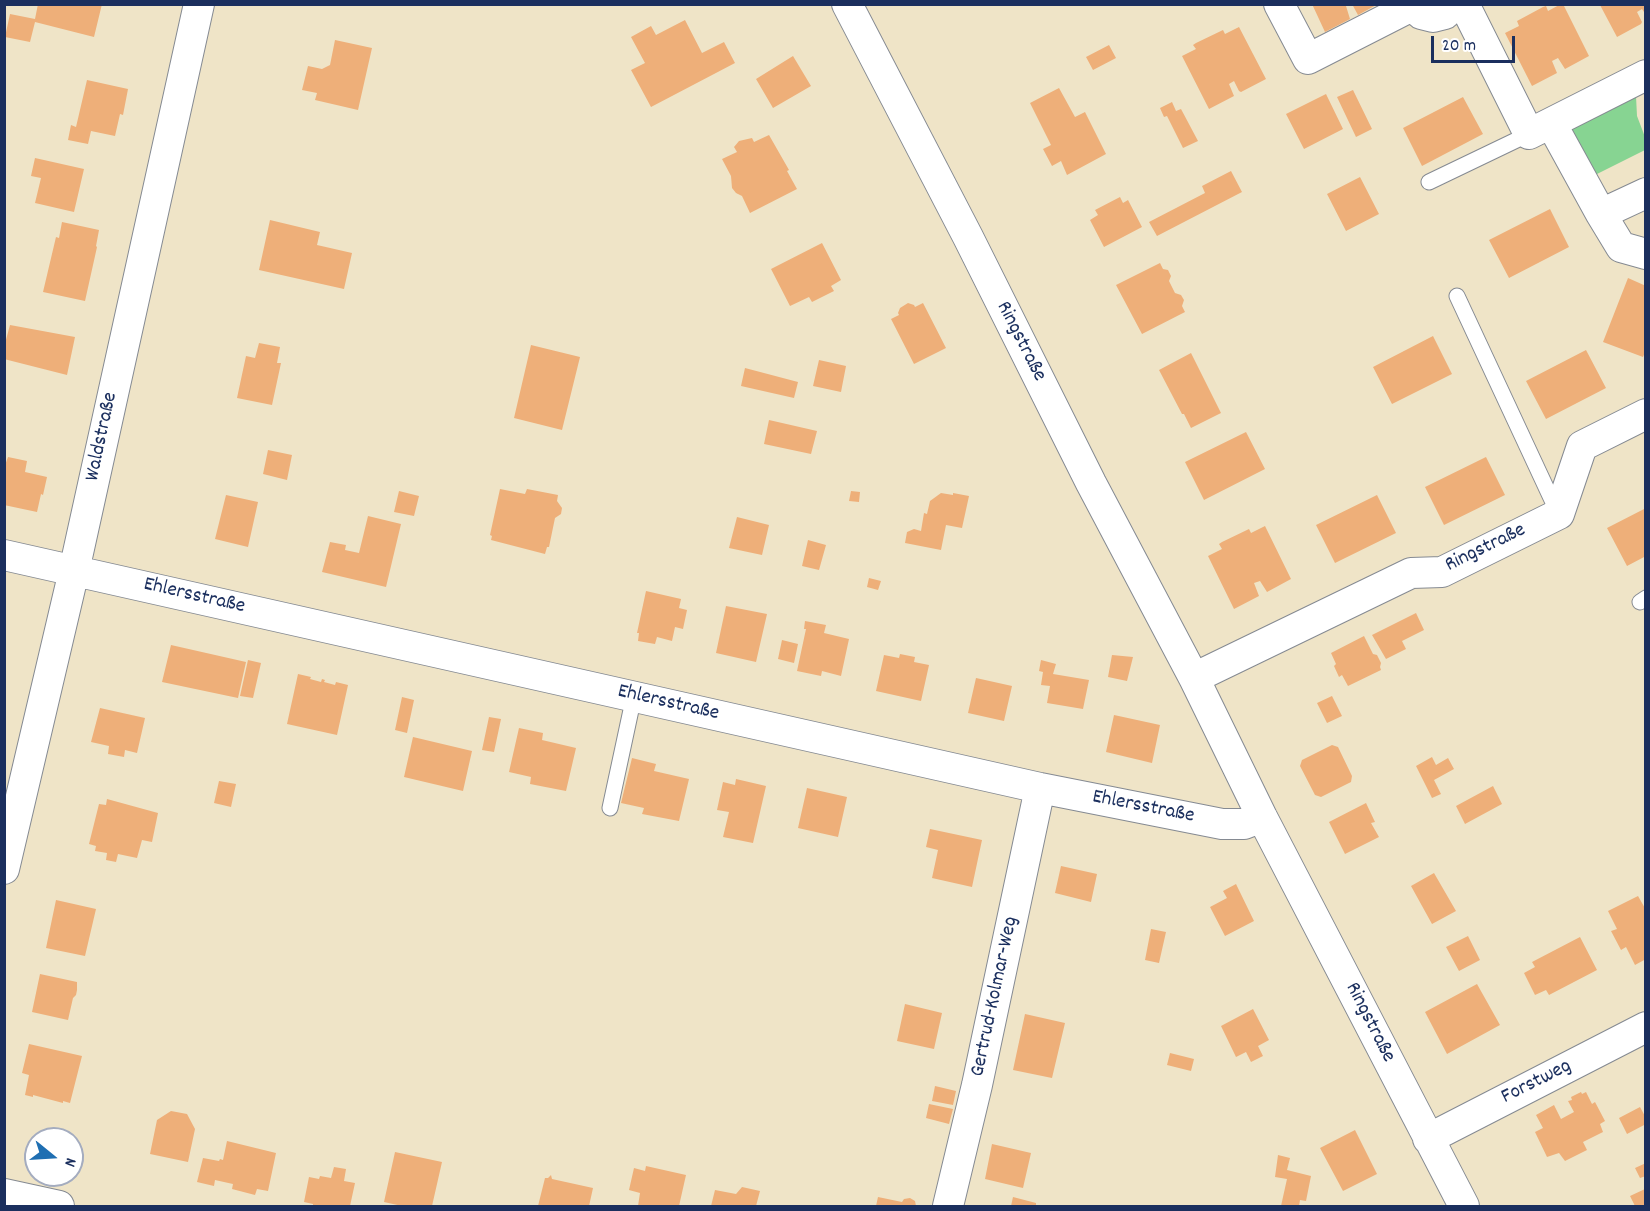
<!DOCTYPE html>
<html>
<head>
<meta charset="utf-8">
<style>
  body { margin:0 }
  #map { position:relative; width:1650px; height:1211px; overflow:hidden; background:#efe4c7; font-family:Dekko,sans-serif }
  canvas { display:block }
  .frame { position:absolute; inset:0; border:6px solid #1b2f5e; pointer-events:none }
  .north { position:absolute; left:24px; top:1127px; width:60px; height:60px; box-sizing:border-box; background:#fff; border:2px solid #a4acbf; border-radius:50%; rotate:108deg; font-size:16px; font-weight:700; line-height:24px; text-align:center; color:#1b2f5e }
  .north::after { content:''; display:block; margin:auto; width:21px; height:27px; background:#1f6fb2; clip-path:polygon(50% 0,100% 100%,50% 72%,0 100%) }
  .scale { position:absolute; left:1431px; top:36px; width:84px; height:27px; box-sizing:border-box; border:3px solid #1b2f5e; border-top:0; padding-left:8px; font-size:18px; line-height:21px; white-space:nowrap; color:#1b2f5e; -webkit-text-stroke:4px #fff; paint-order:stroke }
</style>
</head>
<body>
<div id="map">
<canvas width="1650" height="1211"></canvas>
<div class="frame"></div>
<div class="north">N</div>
<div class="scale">20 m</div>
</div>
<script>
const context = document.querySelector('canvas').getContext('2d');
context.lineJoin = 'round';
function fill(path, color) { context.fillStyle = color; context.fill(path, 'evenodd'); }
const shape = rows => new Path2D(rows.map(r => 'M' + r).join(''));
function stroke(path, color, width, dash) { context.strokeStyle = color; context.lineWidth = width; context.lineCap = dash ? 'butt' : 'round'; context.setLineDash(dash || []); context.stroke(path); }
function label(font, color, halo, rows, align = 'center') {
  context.font = font + ' Dekko,sans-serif'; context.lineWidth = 4.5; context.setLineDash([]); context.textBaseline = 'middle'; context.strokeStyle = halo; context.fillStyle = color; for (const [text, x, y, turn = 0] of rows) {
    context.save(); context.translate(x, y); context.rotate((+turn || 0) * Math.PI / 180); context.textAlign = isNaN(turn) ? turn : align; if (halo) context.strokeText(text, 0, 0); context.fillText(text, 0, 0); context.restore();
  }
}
const green = shape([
  [1636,96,1637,116,1645,137,1645,150,1595,175,1572,129]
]);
const building = shape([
  [38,4,102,4,94,37,35,22,30,42,5,37,10,14,35,19],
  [1312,4,1349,4,1346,6,1350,19,1325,32],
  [1352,4,1378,4,1358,15],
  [1561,4,1563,4,1589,56,1565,69,1558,58,1552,61,1557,73,1532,86,1505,33,1519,26,1517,21,1543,7,1546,6,1548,11],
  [1600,5,1646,5,1646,15,1642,9,1637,12,1642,22,1641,24,1617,37],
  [685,20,702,53,724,42,735,63,651,107,631,70,645,63,631,37,651,26,656,35],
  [1239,27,1266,79,1241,92,1239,91,1234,81,1229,84,1234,96,1209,109,1182,56,1196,49,1193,45,1196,43,1223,30,1225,34],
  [335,40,372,48,358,110,315,100,317,93,302,90,308,66,322,69,330,65],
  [1109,45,1116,58,1093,70,1086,57],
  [793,56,811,86,773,108,756,79],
  [87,80,128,89,123,115,120,114,115,136,91,131,88,144,68,140,71,125,76,127],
  [1059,88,1075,117,1085,112,1106,154,1067,175,1061,161,1052,166,1043,149,1051,145,1030,103],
  [1353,90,1372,129,1356,137,1337,97],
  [1326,94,1343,129,1304,149,1286,114],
  [1463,97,1483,134,1422,166,1403,128],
  [1172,102,1176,111,1181,109,1198,141,1183,148,1167,116,1164,117,1160,108],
  [769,135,789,170,787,171,797,189,750,213,742,196,736,193,732,188,731,176,722,159,737,152,734,147,739,141,752,138,754,142],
  [35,158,84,169,74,212,35,203,41,178,31,176],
  [1231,171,1242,192,1157,236,1149,222,1205,193,1202,186],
  [1360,177,1379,214,1346,231,1327,194],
  [1120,197,1123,203,1128,200,1142,227,1104,247,1090,220,1098,215,1095,210],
  [1550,209,1569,247,1509,278,1489,240],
  [270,220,320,232,317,245,352,253,344,289,259,270],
  [62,222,99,230,96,246,97,247,85,301,43,292,56,237,59,238],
  [822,243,841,280,831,286,834,291,812,302,809,297,790,306,771,269],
  [1160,263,1163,269,1168,270,1171,276,1169,281,1175,293,1181,295,1184,300,1182,306,1185,312,1142,334,1116,285],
  [1628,278,1646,286,1646,350,1643,357,1603,342],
  [908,303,914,305,915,307,923,303,946,348,914,364,891,319,899,315,898,313,900,308],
  [10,325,75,337,67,375,4,359,4,347],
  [1433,336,1452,374,1392,404,1373,367],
  [259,343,280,347,277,363,281,363,272,405,237,398,246,356,255,358],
  [531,345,580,357,562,430,514,418],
  [1586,350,1606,388,1546,419,1526,381],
  [1191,353,1221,413,1191,428,1184,414,1182,414,1159,370],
  [819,360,846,366,841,392,813,386],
  [745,368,798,382,794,398,741,386],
  [769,420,817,431,811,454,764,444],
  [1246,432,1265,469,1204,500,1185,462],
  [268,450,292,455,287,480,263,474],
  [8,457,27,461,25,472,47,477,43,495,41,494,37,512,4,505,4,468],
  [1486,457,1505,495,1444,525,1425,487],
  [500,489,525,494,527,489,558,495,557,501,562,508,561,514,555,518,549,547,547,547,545,554,491,540,492,536,490,535],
  [399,491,419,496,414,516,394,512],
  [851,491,860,492,859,502,849,501],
  [941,493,953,495,953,493,969,496,962,528,946,525,941,550,905,543,907,532,914,529,921,531,924,513,927,514,930,501],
  [226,495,258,502,248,547,215,539],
  [1377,495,1396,533,1335,563,1316,525],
  [1646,508,1646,556,1627,566,1607,528],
  [368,516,401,524,386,587,322,572,330,542,346,545,345,550,359,553],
  [737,517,769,525,762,555,729,548],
  [1265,526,1291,579,1267,592,1260,581,1254,583,1259,596,1234,609,1208,556,1222,549,1219,544,1222,542,1249,529,1251,533],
  [808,540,826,545,819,570,802,566],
  [869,578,881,581,878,590,867,587],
  [646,591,681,599,679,608,687,610,683,629,675,627,672,641,657,637,655,644,638,641,639,633,637,633],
  [726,606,767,614,756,662,716,653],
  [1416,613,1424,630,1402,641,1406,649,1386,659,1372,635],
  [805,621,826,625,824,633,849,639,841,676,822,671,821,676,797,671,806,629,804,629],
  [1364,636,1373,654,1377,655,1381,663,1380,667,1381,670,1348,686,1342,675,1339,677,1334,666,1336,664,1331,653],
  [782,640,798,644,794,663,778,659],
  [171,645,246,662,238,698,162,682],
  [900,654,915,657,914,662,929,665,921,701,876,691,884,655,899,658],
  [1112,655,1133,657,1127,681,1108,677],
  [248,660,261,663,253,698,240,696],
  [1041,660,1056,664,1053,674,1089,680,1083,709,1047,703,1050,686,1041,685,1043,672,1039,671],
  [298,674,311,677,310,679,321,682,322,679,325,680,324,682,335,685,336,682,348,685,337,735,287,724],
  [976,678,1012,686,1004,721,968,713],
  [1332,696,1342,716,1327,723,1317,703],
  [402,697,414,700,407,733,395,730],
  [100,708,145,718,137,753,125,750,124,757,108,754,109,746,91,742],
  [1114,715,1160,725,1152,763,1106,752],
  [489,717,501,719,494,752,482,750],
  [519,728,543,733,542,740,576,748,566,791,530,784,531,777,509,772],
  [413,737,472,751,463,791,404,777],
  [1332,745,1338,747,1352,776,1351,782,1321,797,1315,795,1300,766,1302,760],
  [1432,757,1436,765,1448,758,1454,769,1434,780,1441,794,1432,798,1416,766],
  [632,758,656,764,654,771,689,779,679,821,642,814,644,808,621,803],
  [736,779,766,786,753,843,723,837,729,812,717,810,723,782,735,785],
  [219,781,236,784,231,807,214,803],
  [1493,786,1502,804,1465,824,1456,806],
  [807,788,847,797,838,837,798,828],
  [107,799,158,813,152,842,142,840,137,858,118,854,116,862,106,860,107,853,95,851,96,846,89,844,99,804,106,805],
  [1366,803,1375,822,1371,823,1379,837,1345,854,1329,822],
  [930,829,982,840,972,887,932,878,938,850,926,847],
  [1061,866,1097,874,1091,902,1055,893],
  [1434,873,1456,911,1432,924,1411,886],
  [1236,884,1254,921,1225,936,1210,907,1227,898,1223,891],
  [1638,896,1646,910,1646,959,1635,965,1626,947,1621,950,1611,931,1617,929,1608,911],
  [56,900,96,909,85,956,46,948],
  [1151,929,1166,932,1159,963,1145,960],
  [1468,936,1480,960,1459,971,1446,947],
  [1580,937,1597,970,1549,995,1546,990,1535,995,1524,973,1535,967,1532,962],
  [40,974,77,982,77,990,76,995,73,998,68,1020,32,1012],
  [1477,984,1500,1025,1447,1054,1425,1012],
  [905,1004,942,1013,934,1049,897,1041],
  [1253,1009,1269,1040,1258,1046,1263,1056,1251,1062,1246,1052,1236,1057,1221,1026],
  [1025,1014,1065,1023,1052,1078,1013,1070],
  [29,1044,82,1056,70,1103,63,1101,63,1103,33,1095,33,1097,25,1095,29,1075,22,1073],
  [1170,1053,1194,1059,1191,1071,1167,1065],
  [935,1086,956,1091,953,1105,932,1101],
  [1581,1092,1582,1094,1586,1092,1592,1104,1595,1102,1605,1121,1600,1124,1603,1132,1583,1142,1587,1150,1565,1161,1559,1153,1547,1157,1535,1132,1543,1128,1536,1115,1554,1105,1561,1119,1574,1112,1568,1101,1572,1100,1571,1097],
  [929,1104,953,1109,949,1124,926,1118],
  [1640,1107,1646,1118,1646,1124,1627,1134,1619,1118],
  [171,1111,187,1114,195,1129,188,1162,150,1154,157,1120],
  [1355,1130,1377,1174,1343,1191,1320,1148],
  [227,1141,276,1153,268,1191,257,1189,255,1195,232,1189,233,1184,215,1180,214,1186,197,1182,203,1158,219,1161,220,1159,223,1160],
  [992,1144,1031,1153,1023,1188,985,1179],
  [395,1152,442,1162,432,1206,402,1206,384,1202],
  [1278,1155,1290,1158,1287,1170,1311,1176,1306,1201,1300,1200,1299,1206,1281,1206,1287,1179,1275,1177],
  [1646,1163,1646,1176,1640,1178,1635,1168],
  [646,1166,686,1175,679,1206,638,1206,640,1193,629,1190,634,1168,645,1171],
  [334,1167,346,1169,344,1181,355,1183,350,1206,313,1206,313,1204,304,1202,309,1177,319,1179,320,1176,331,1178],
  [551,1175,552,1179,593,1188,589,1206,538,1206,545,1178,548,1178],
  [742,1187,760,1191,756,1206,711,1206,715,1190,736,1194],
  [1645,1189,1646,1206,1635,1206,1630,1196],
  [878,1197,902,1202,904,1199,910,1198,915,1201,916,1206,876,1206],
  [1013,1197,1036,1203,1036,1206,1011,1206]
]);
const service = shape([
  [1429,182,1529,134],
  [1457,296,1558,513],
  [1640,602,1646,598],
  [610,808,634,696]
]);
const minor = shape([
  [847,4,968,237,1091,483,1194,678,1262,817,1464,1206],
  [1279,4,1308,59,1412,6],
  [1412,4,1421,14,1433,17,1445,14,1454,4],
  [1464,4,1529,134,1646,75],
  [1551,123,1601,214],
  [1646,193,1601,214,1621,247,1646,254],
  [4,555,1040,788,1222,824,1244,824,1262,817],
  [1194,678,1411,573,1442,572,1559,514,1582,446,1646,414],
  [4,869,74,571,199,4],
  [1428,1139,1646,1027],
  [4,1194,59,1206],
  [948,1206,977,1085,1040,788]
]);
const streetNames = [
  ["Ringstraße",1020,342,63],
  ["Waldstraße",103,437,-78],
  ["Ringstraße",1486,549,-26],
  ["Ehlersstraße",194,597,13],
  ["Ehlersstraße",668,704,13],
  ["Ehlersstraße",1143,808,11],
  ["Gertrud-Kolmar-Weg",996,997,-78],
  ["Ringstraße",1369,1023,63],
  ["Forstweg",1537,1083,-27]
];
fill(green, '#87d492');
fill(building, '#eeaf79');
stroke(service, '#858a92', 17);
stroke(minor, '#858a92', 32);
stroke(service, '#fff', 15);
stroke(minor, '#fff', 30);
label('21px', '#1b2f5e', '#fff', streetNames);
</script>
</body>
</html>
